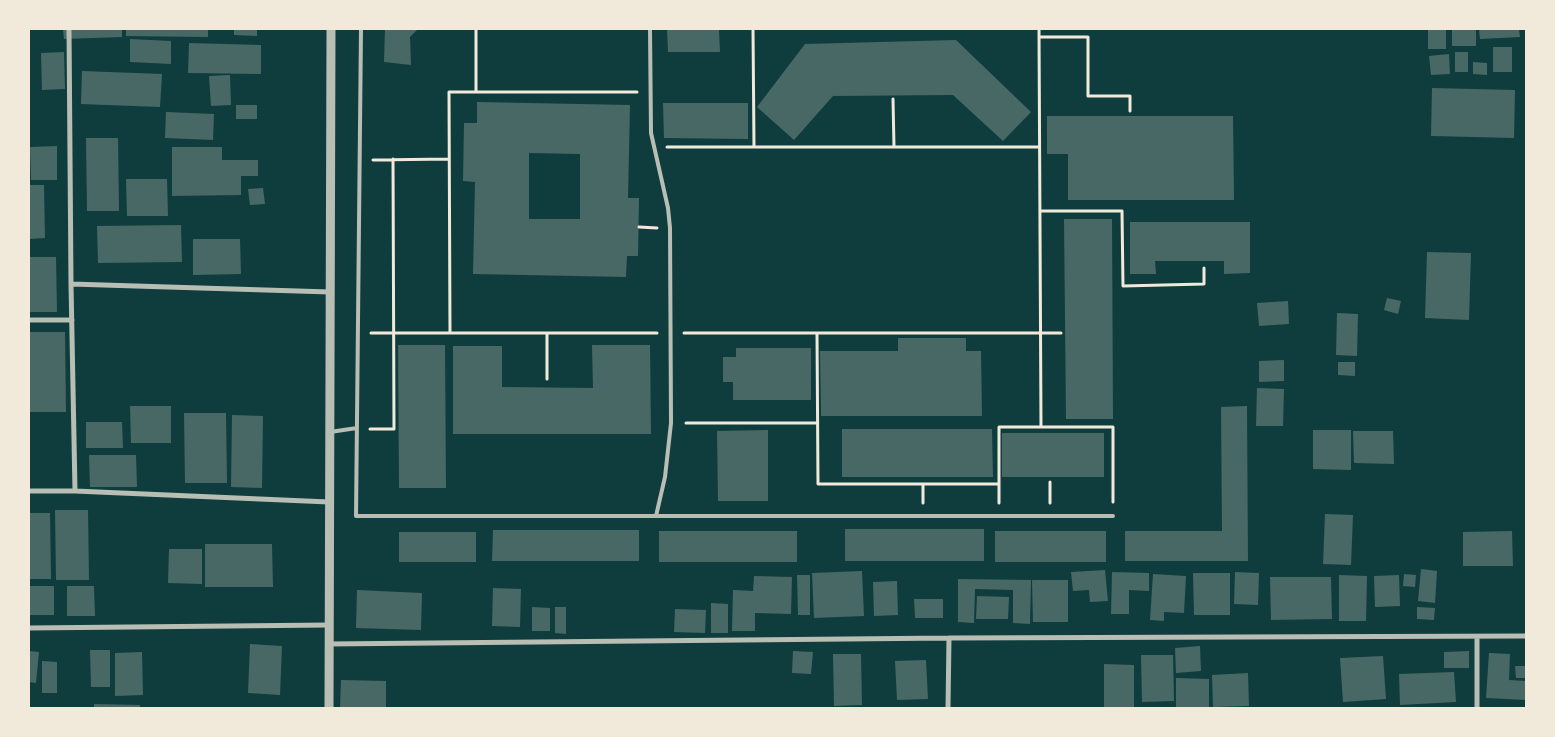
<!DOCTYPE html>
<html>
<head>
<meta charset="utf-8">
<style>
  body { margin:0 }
  #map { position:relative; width:1555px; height:737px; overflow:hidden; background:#0f3d3e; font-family:"Roboto Condensed",sans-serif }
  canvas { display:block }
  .frame { position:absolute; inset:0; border:30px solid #f1e9da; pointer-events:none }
</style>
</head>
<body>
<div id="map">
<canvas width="1555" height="737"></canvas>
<div class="frame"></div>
</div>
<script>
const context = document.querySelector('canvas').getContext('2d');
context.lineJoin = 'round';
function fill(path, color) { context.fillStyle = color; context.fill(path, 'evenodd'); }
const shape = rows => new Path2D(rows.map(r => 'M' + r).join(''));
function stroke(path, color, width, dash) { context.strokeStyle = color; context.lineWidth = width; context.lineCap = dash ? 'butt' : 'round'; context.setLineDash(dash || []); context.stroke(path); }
const building = shape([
  [63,29,122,29,122,37,64,39],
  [126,29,208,29,208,37,126,36],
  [234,29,257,29,257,36,234,35],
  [385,29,418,29,410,37,411,65,384,62],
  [667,29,719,29,720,52,668,52],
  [1428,29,1446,29,1446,49,1428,49],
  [1452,29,1476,29,1476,46,1452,46],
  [1479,29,1519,29,1520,37,1480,39],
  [130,39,171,41,171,64,130,62],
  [956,40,1031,112,1003,141,953,95,833,96,794,140,757,107,805,44],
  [189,43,261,45,261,74,188,73],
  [1493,47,1512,47,1512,72,1493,72],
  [64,52,65,89,42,90,41,53],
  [1455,52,1468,52,1468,72,1455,72],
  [1449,54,1450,74,1431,75,1429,56],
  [1473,62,1487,63,1487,75,1473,74],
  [82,71,162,74,160,107,81,104],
  [230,75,231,105,211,106,209,76],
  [1432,88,1515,90,1514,138,1431,136],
  [477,102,630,105,628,198,639,198,638,256,627,256,626,277,473,274,475,182,463,181,464,123,477,123],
  [529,153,580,154,580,219,529,219],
  [663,103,748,103,748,139,664,138],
  [236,105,257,105,257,119,236,119],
  [166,112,214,114,213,140,165,138],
  [1047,116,1233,116,1234,200,1068,200,1068,154,1047,154],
  [86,138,118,138,119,211,87,211],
  [57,146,57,180,31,180,30,147],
  [172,147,222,147,222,160,258,160,258,176,241,176,241,195,172,196],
  [126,179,167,179,168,216,127,216],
  [29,185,44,185,45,238,29,239],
  [263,188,265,204,250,205,248,189],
  [1064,219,1112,219,1113,419,1066,419],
  [1130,222,1250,222,1250,273,1224,274,1224,261,1155,261,1156,274,1130,274],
  [181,225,182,262,98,263,97,226],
  [193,239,240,239,241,274,193,275],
  [1427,252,1471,253,1469,320,1425,318],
  [29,257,56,257,57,312,29,312],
  [1387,298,1401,301,1398,314,1384,310],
  [1288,301,1289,324,1259,326,1257,303],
  [1337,313,1358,314,1357,356,1336,355],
  [29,332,65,332,66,412,29,412],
  [898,338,966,338,966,351,981,351,982,416,821,416,820,351,898,351],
  [398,345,445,345,446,488,399,488],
  [592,345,650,345,651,434,453,434,453,346,502,346,502,387,593,388],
  [736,348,811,348,811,400,733,400,733,382,723,382,723,357,736,357],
  [1284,360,1284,381,1259,382,1259,361],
  [1338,362,1355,362,1355,376,1338,375],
  [1257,388,1284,389,1283,426,1256,426],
  [130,406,171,406,171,443,131,443],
  [1247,406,1248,561,1125,561,1125,531,1222,531,1221,407],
  [184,413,226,413,227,483,185,483],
  [232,415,263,416,262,488,231,487],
  [86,422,122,422,123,448,86,448],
  [842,429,992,429,993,477,842,477],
  [768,430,768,501,718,501,717,431],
  [1313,430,1351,430,1351,470,1313,469],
  [1353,431,1393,431,1394,464,1354,463],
  [1002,433,1104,433,1104,477,1002,477],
  [89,455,136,455,137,487,90,487],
  [55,510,88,510,89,580,56,580],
  [29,513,50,513,51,579,29,579],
  [1325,514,1353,515,1351,565,1323,564],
  [845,529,984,529,984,561,845,561],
  [493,530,639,530,639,561,492,561],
  [659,531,797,531,797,562,659,562],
  [995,531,1106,531,1106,562,995,562],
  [1512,531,1513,566,1463,566,1463,532],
  [399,532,476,532,476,562,399,562],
  [205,544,272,544,273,587,205,587],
  [169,549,202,549,202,584,168,583],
  [1421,569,1437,571,1435,603,1418,601],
  [1105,570,1108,601,1090,602,1089,590,1073,591,1071,572],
  [862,571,864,616,814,618,812,573],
  [1112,572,1149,573,1149,591,1129,590,1129,614,1111,614],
  [1235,572,1259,573,1258,605,1234,604],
  [1193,573,1230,573,1230,615,1194,615],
  [1153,574,1186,576,1184,613,1164,612,1164,621,1150,620],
  [1404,574,1416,575,1415,587,1403,586],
  [797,575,810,575,810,615,798,615],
  [1339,575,1367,576,1366,621,1339,621],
  [1399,575,1400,606,1375,607,1374,576],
  [754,576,792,577,791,614,755,613,755,631,732,631,733,590,753,591],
  [1270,577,1331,577,1332,619,1271,620],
  [958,579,1031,580,1030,624,1013,623,1013,590,975,589,974,623,958,622],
  [1032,580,1068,580,1068,622,1033,622],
  [897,581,898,615,874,616,873,582],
  [29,586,54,586,54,615,29,615],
  [67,586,94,586,95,616,67,616],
  [493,588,521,589,520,627,492,626],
  [357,590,422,593,421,630,356,628],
  [977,596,1009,597,1008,619,976,619],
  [914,599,943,599,943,618,915,618],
  [711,603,728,604,728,633,711,633],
  [532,607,550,608,550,631,532,631],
  [555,607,566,607,566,634,555,633],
  [1417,607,1435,608,1434,620,1417,619],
  [675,609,706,610,705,633,674,632],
  [250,644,282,646,280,695,248,693],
  [1200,646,1201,671,1176,673,1175,648],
  [90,650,110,650,110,687,91,687],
  [29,651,39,652,36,683,29,682],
  [793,651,813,652,811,674,792,673],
  [1469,651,1469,668,1444,668,1444,652],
  [142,652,143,695,115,696,115,653],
  [1489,653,1510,654,1509,680,1526,681,1526,700,1486,698],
  [833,654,861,654,862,705,834,706],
  [1141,655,1173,655,1174,701,1142,702],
  [1383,656,1386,699,1343,702,1340,658],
  [926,660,928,699,897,700,895,661],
  [42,661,57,662,57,693,42,693],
  [1104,664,1134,665,1134,708,1104,707],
  [1515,666,1526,666,1526,678,1516,678],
  [1454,672,1456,702,1400,705,1399,674],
  [1248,673,1249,706,1213,707,1212,675],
  [1176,678,1209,679,1209,707,1176,707],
  [341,680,386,681,386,708,340,708],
  [94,704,140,705,140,708,94,708]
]);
const path = shape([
  [476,29,476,92],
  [753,29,754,147],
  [1039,29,1041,427],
  [1039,37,1088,37,1088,96,1130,96,1130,111],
  [893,99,894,147],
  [667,147,1039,147],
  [373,160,449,159],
  [1040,211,1122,211,1123,286,1204,284,1204,268],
  [639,227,657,228],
  [371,333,657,333],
  [450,333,449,92,637,92],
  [547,333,547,379],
  [684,333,1061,333],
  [817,333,818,484,999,484],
  [686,423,817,423],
  [370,429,394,429,393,159],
  [1050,482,1050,503],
  [923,503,923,485],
  [999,503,999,427,1113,427,1113,502]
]);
const service = shape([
  [361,29,356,516,1113,516],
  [650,29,651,133,668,208,670,228,671,423,665,477,656,516],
  [330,432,357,428]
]);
const minor = shape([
  [69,29,71,284,75,491],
  [71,284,330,292],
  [29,320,72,320],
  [29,491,75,491,329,502],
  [29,628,329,625],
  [1477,637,1477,708],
  [329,644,949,638,1526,636],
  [948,708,949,638]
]);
const tertiary = shape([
  [329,708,331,29]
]);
fill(building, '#486865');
stroke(path, '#f1e9da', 3);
stroke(service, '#b8beb3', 4);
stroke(minor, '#b8beb3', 5);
stroke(tertiary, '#b8beb3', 9);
</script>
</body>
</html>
